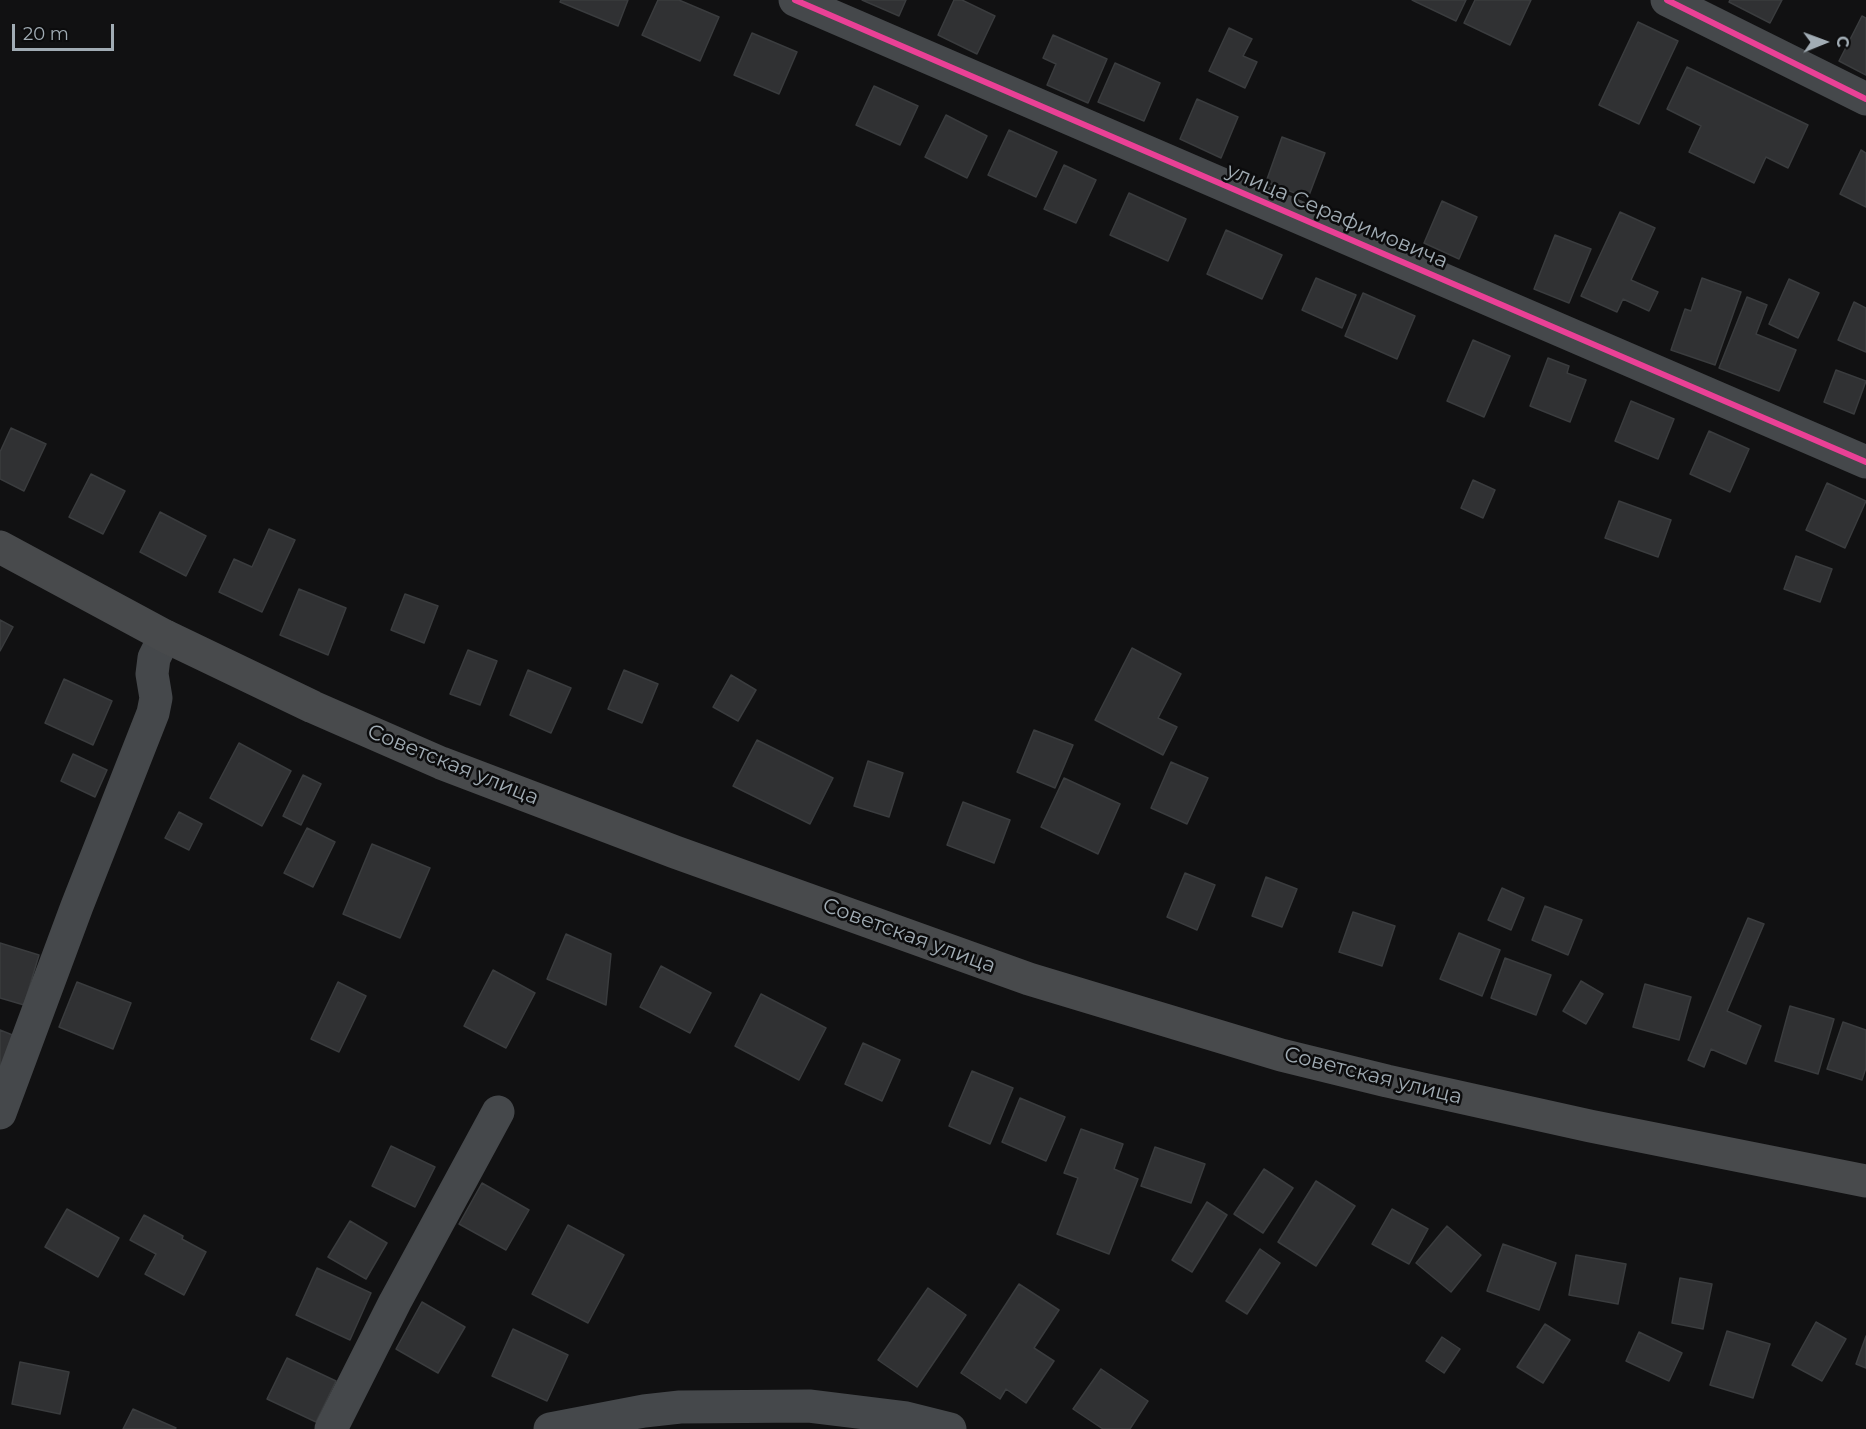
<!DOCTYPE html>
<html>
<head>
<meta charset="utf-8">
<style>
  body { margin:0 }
  #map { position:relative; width:1866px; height:1429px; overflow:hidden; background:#111112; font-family:Montserrat,sans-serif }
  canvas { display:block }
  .north { position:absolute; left:1794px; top:12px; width:60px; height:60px; -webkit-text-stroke:4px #0c0c0d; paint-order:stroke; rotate:89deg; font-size:16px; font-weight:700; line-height:24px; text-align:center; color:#a1acb4 }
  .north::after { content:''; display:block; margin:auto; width:21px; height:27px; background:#a1acb4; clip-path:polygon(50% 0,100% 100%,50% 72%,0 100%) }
  .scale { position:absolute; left:12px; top:24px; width:102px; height:27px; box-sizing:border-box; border:3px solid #a1acb4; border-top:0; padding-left:8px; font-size:18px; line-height:21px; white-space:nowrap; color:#a1acb4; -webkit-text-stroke:4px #0c0c0d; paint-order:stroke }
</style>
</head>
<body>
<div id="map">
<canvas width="1866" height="1429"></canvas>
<div class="north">С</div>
<div class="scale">20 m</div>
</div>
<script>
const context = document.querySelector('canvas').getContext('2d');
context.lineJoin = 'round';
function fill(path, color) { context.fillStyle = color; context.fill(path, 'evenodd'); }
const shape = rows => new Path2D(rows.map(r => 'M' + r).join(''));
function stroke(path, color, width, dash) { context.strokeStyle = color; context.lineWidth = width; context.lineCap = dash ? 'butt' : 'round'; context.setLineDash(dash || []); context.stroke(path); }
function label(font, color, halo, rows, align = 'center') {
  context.font = font + ' Montserrat,sans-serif'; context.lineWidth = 5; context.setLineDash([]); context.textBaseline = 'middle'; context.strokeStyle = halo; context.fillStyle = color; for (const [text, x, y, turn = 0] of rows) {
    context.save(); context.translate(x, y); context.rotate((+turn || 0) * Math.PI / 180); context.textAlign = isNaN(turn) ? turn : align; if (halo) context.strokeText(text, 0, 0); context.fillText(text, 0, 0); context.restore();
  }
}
const building = shape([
  [561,0,628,0,618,26,560,2,561,0],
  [658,0,679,0,719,17,700,61,642,35,658,0],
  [862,0,906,0,899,16,862,0],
  [954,0,962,0,995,16,977,54,938,35,954,0],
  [1412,0,1466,0,1456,21,1412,0],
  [1475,0,1531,0,1510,45,1464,23,1475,0],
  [1730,0,1782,0,1770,23,1729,2,1730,0],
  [1862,16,1866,18,1866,75,1839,61,1862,16],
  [1638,22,1678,41,1639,124,1599,105,1638,22],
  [1229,28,1252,39,1243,56,1257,62,1245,88,1209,71,1229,28],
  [752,33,797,52,779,94,734,75,752,33],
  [1053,35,1107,59,1088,103,1047,85,1056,64,1043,58,1053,35],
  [1115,63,1160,83,1144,121,1098,102,1115,63],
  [1687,67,1808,125,1788,168,1766,157,1754,183,1689,152,1701,126,1667,109,1687,67],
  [874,86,918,106,900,145,856,125,874,86],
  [1197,99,1238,117,1221,158,1180,139,1197,99],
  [946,115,987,136,967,178,925,157,946,115],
  [1009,130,1057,152,1036,197,988,175,1009,130],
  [1282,137,1325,153,1308,198,1266,182,1282,137],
  [1861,150,1866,153,1866,207,1840,194,1861,150],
  [1064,165,1096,180,1076,223,1044,209,1064,165],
  [1129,193,1186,219,1168,261,1110,235,1129,193],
  [1442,201,1477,217,1459,259,1424,243,1442,201],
  [1620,212,1655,228,1631,280,1658,292,1649,311,1623,299,1617,312,1581,296,1620,212],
  [1226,230,1282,255,1262,299,1207,274,1226,230],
  [1555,235,1591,249,1569,303,1534,289,1555,235],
  [1316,278,1356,295,1342,328,1302,310,1316,278],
  [1702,278,1741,292,1715,365,1671,350,1685,309,1691,311,1702,278],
  [1789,279,1819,293,1798,338,1769,324,1789,279],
  [1363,293,1415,316,1397,359,1345,336,1363,293],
  [1747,297,1767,305,1756,334,1796,350,1779,391,1719,368,1747,297],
  [1854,302,1866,308,1866,352,1838,340,1854,302],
  [1473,340,1510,356,1484,417,1447,401,1473,340],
  [1548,358,1569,366,1567,373,1586,380,1570,422,1530,406,1548,358],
  [1836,370,1866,381,1854,414,1824,402,1836,370],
  [1631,401,1674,419,1658,459,1615,441,1631,401],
  [11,428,46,444,24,491,0,479,0,452,11,428],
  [1709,431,1749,449,1730,492,1690,474,1709,431],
  [91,474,125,491,103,534,69,517,91,474],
  [1473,480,1495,490,1483,518,1461,508,1473,480],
  [1827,483,1866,501,1845,548,1806,530,1827,483],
  [1619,501,1671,520,1658,557,1605,538,1619,501],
  [160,512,206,536,186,576,140,552,160,512],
  [269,529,295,540,262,612,219,592,234,559,252,567,269,529],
  [1796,556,1832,569,1820,602,1784,589,1796,556],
  [299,589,346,608,328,655,280,635,299,589],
  [405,594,438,606,424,643,391,630,405,594],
  [0,620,13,627,0,651,0,620],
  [1132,648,1181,674,1158,718,1177,727,1163,755,1095,720,1132,648],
  [468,650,497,661,480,705,450,694,468,650],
  [528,670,571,688,551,733,510,715,528,670],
  [624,670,658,684,642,723,608,709,624,670],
  [731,675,756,690,738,721,713,707,731,675],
  [64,679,112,701,93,745,45,723,64,679],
  [1034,730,1073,745,1055,788,1017,772,1034,730],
  [757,740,833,778,810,824,733,786,757,740],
  [239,743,291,771,262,826,210,798,239,743],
  [73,754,107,770,95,797,61,781,73,754],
  [868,761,903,773,889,817,854,806,868,761],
  [1171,762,1208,778,1187,824,1151,808,1171,762],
  [303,775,321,784,301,825,283,816,303,775],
  [1064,778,1120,804,1098,854,1041,827,1064,778],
  [963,802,1010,820,994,863,947,845,963,802],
  [179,812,202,824,189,850,165,838,179,812],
  [307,828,335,842,313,887,284,873,307,828],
  [372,844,430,868,400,938,343,914,372,844],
  [1185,873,1215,885,1197,930,1167,917,1185,873],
  [1266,877,1297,889,1282,927,1252,916,1266,877],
  [1502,888,1524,898,1511,930,1488,920,1502,888],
  [1545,906,1582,920,1568,955,1532,940,1545,906],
  [1353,912,1395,926,1382,966,1339,952,1353,912],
  [1748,918,1764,924,1727,1011,1761,1026,1746,1064,1711,1049,1704,1067,1688,1060,1748,918],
  [1459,933,1500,950,1482,996,1440,979,1459,933],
  [566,934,611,954,606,1005,547,979,566,934],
  [0,943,39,955,24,1005,0,998,0,943],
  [1505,958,1551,975,1536,1015,1491,998,1505,958],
  [661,966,711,993,690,1033,640,1007,661,966],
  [493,970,535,993,506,1048,464,1026,493,970],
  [1581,981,1603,994,1586,1024,1563,1011,1581,981],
  [77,982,131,1003,113,1049,59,1027,77,982],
  [338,982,366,996,339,1052,311,1039,338,982],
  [1645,984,1691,997,1679,1040,1633,1027,1645,984],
  [761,994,826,1028,799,1080,735,1046,761,994],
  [1790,1006,1834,1019,1818,1074,1775,1061,1790,1006],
  [1843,1022,1866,1030,1866,1068,1862,1080,1827,1069,1843,1022],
  [0,1030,20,1038,0,1089,0,1030],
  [863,1043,900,1060,882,1101,845,1084,863,1043],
  [972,1071,1013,1088,990,1144,949,1126,972,1071],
  [1020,1098,1065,1117,1046,1161,1002,1142,1020,1098],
  [1081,1129,1123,1144,1114,1169,1138,1179,1109,1254,1057,1234,1078,1178,1064,1173,1081,1129],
  [391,1146,435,1167,415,1207,372,1186,391,1146],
  [1155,1147,1205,1164,1191,1203,1141,1186,1155,1147],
  [1264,1169,1293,1188,1263,1233,1234,1214,1264,1169],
  [1316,1181,1355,1206,1316,1266,1278,1242,1316,1181],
  [482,1183,529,1210,506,1250,459,1224,482,1183],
  [1207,1202,1227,1215,1192,1272,1172,1260,1207,1202],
  [67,1209,119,1238,98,1277,45,1247,67,1209],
  [1392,1209,1428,1229,1409,1264,1372,1244,1392,1209],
  [144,1215,183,1236,182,1239,206,1252,184,1295,145,1274,156,1254,130,1240,144,1215],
  [350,1221,387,1243,366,1279,328,1257,350,1221],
  [568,1225,624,1255,588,1323,532,1294,568,1225],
  [1447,1226,1481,1255,1451,1292,1416,1263,1447,1226],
  [1503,1244,1556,1263,1539,1310,1487,1291,1503,1244],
  [1260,1249,1280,1263,1247,1314,1226,1301,1260,1249],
  [1576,1255,1626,1264,1618,1304,1569,1295,1576,1255],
  [317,1268,371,1293,350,1340,296,1315,317,1268],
  [1680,1278,1712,1284,1703,1329,1672,1323,1680,1278],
  [1019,1284,1059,1310,1034,1348,1054,1361,1026,1403,1006,1389,1000,1399,961,1373,1019,1284],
  [928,1288,966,1315,917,1387,878,1360,928,1288],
  [422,1302,465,1327,438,1373,396,1349,422,1302],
  [1816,1322,1846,1339,1822,1381,1792,1365,1816,1322],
  [1545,1324,1570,1340,1543,1383,1517,1367,1545,1324],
  [513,1329,568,1355,547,1401,492,1376,513,1329],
  [1727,1331,1770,1344,1753,1398,1710,1385,1727,1331],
  [1639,1332,1682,1353,1669,1381,1626,1361,1639,1332],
  [1866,1336,1866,1368,1856,1364,1866,1336],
  [1442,1337,1460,1349,1444,1373,1426,1361,1442,1337],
  [287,1358,336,1381,316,1422,267,1399,287,1358],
  [20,1362,69,1372,60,1414,12,1404,20,1362],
  [1101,1369,1148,1401,1130,1429,1103,1429,1073,1409,1101,1369],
  [133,1409,176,1428,175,1429,123,1429,133,1409]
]);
const minor = shape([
  [795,0,1866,462],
  [1667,0,1866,99],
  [0,1113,77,906,153,713,156,698,152,674,154,658,165,636],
  [331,1429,395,1302,498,1112],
  [550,1429,644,1411,680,1407,809,1406,906,1418,950,1429]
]);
const major = shape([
  [0,547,165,636,313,707,441,763,675,852,1029,979,1281,1055,1387,1081,1590,1126,1866,1181]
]);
const cycleway = shape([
  [795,0,1866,462],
  [1667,0,1866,99]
]);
const streetNames = [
  ["улица Серафимовича",1337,216,23],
  ["Советская улица",453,765,22],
  ["Советская улица",909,936,20],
  ["Советская улица",1373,1076,14]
];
fill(building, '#303133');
stroke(building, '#3a3c3e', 1.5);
stroke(minor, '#45484b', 33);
stroke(major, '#484a4c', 33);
stroke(cycleway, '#ea4096', 6);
label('21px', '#a1acb4', '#0c0c0d', streetNames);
</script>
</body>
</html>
